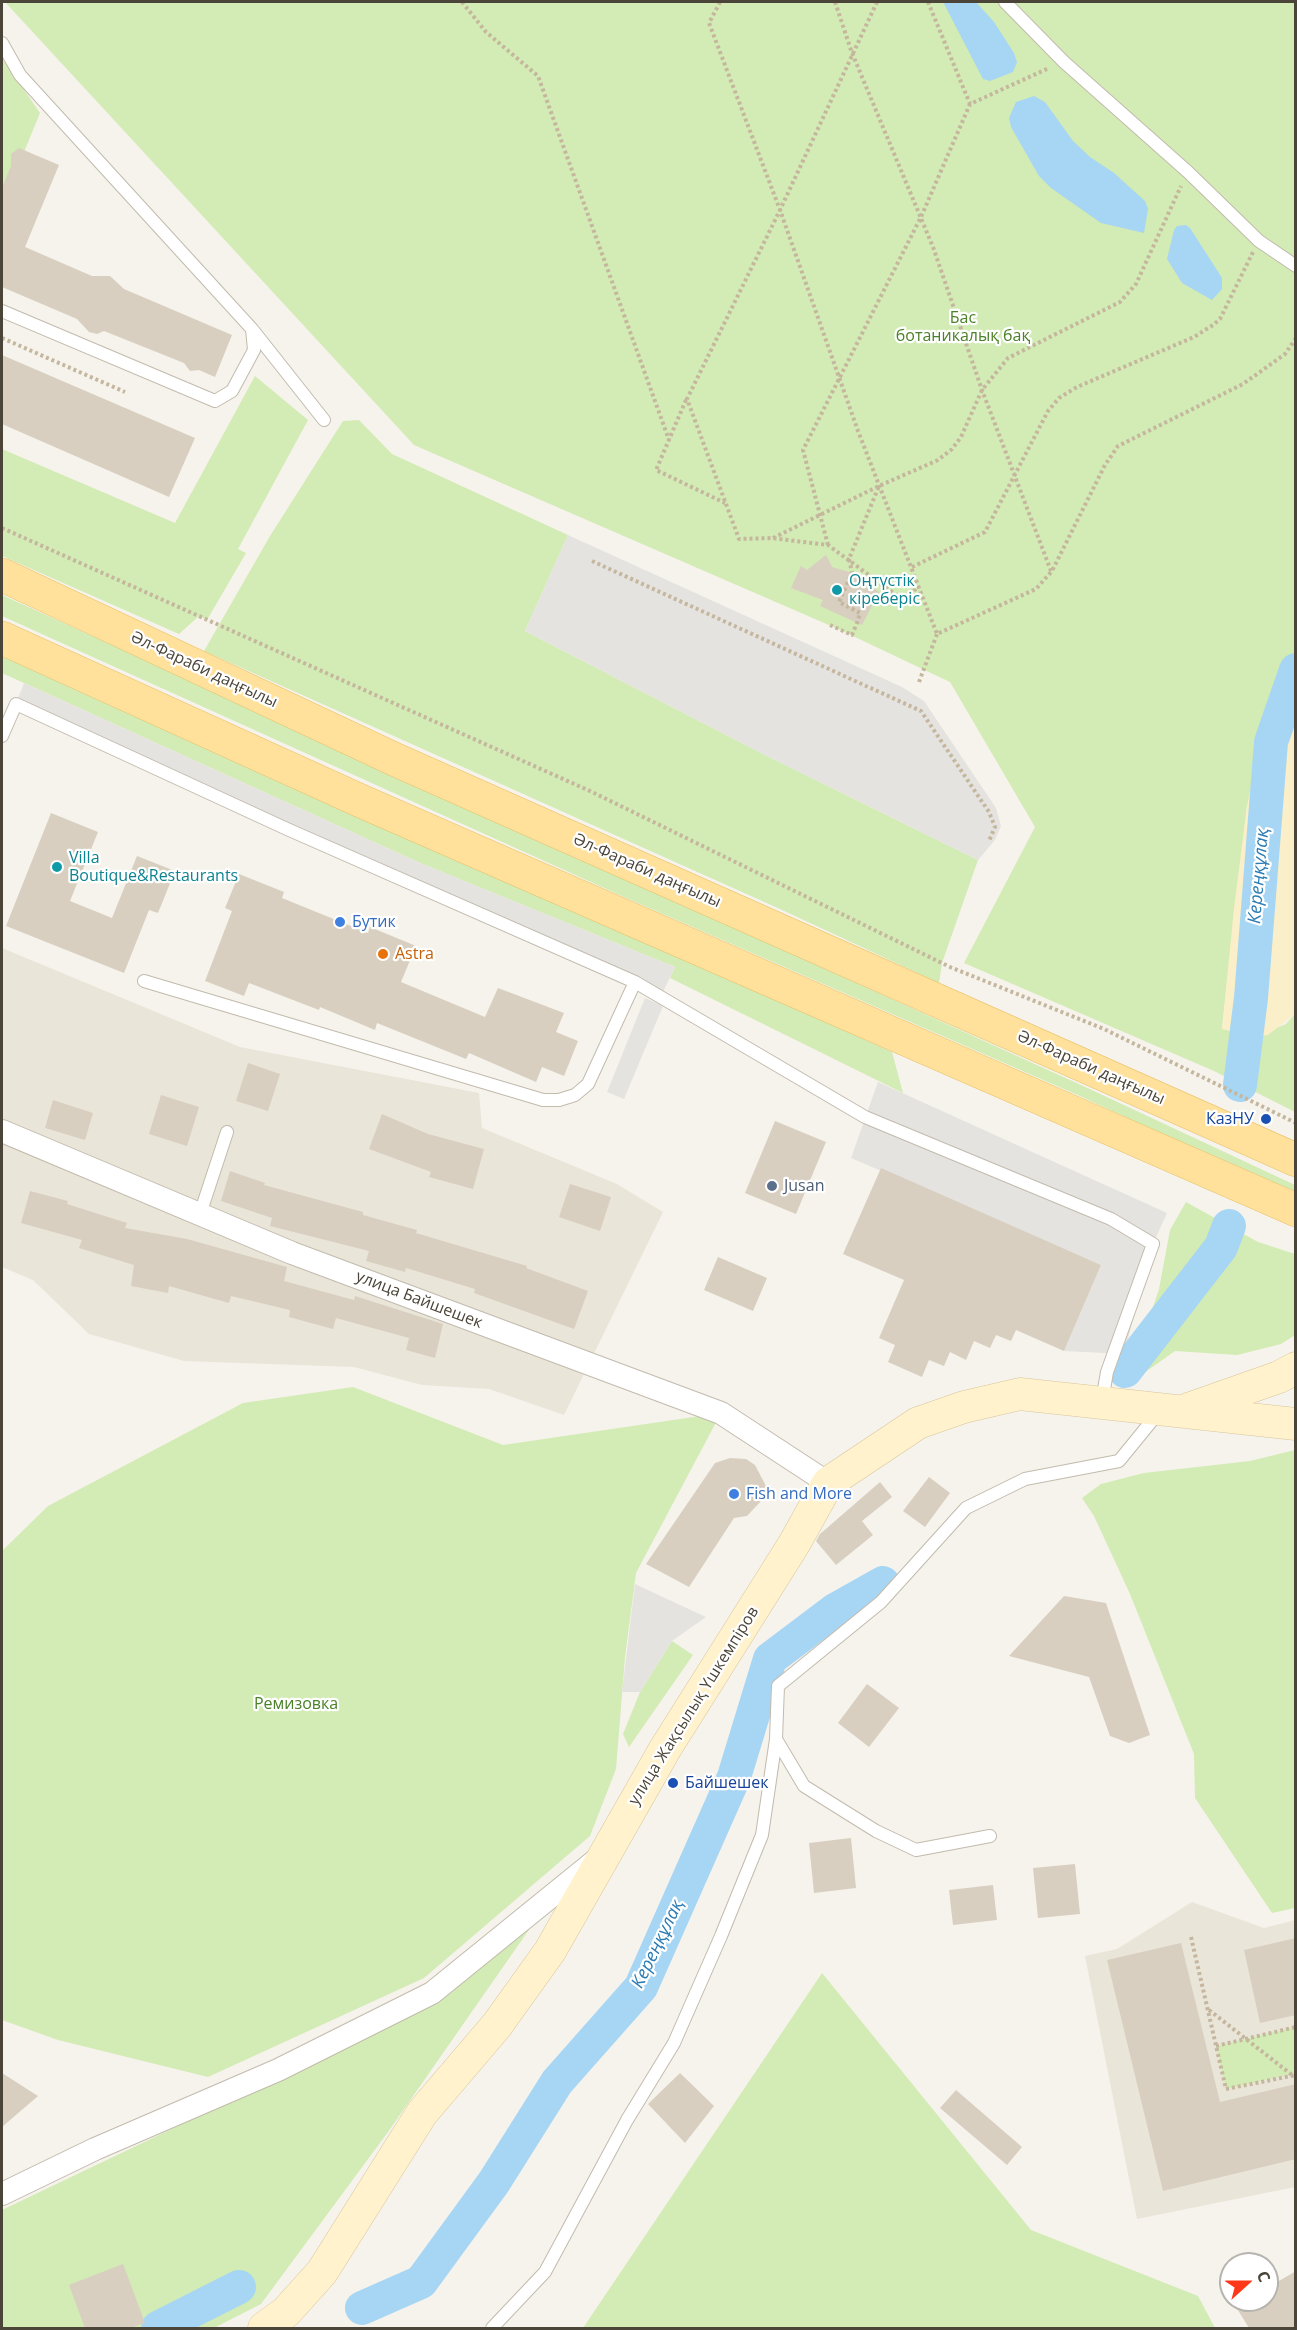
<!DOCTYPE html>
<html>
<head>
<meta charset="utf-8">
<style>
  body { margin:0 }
  #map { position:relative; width:1297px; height:2330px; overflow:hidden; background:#f6f3ec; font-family:"Open Sans",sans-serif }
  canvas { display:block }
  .frame { position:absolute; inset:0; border:3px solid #4b4438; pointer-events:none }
  .north { position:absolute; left:1219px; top:2252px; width:60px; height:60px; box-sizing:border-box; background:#fff; border:2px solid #b7b4af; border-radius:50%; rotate:69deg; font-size:16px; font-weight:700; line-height:24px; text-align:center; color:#4b4438 }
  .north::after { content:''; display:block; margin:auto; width:21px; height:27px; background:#ff381a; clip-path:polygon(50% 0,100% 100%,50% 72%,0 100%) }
</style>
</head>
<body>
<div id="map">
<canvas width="1297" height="2330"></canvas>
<div class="frame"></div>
<div class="north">С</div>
</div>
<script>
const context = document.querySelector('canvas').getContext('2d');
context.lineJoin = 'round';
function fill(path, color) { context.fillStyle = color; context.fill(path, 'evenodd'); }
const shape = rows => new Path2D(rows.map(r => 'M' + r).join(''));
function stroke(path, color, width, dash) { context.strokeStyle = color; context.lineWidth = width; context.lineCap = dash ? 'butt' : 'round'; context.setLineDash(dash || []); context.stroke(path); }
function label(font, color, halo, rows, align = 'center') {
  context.font = font + ' "Open Sans",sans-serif'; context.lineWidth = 4.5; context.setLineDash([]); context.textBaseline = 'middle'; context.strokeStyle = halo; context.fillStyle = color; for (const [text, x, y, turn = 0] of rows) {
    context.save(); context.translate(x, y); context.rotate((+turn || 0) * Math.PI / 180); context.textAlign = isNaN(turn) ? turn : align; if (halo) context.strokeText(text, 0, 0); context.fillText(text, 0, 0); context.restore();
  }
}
const residential = shape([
  [2,948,240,1047,479,1093,482,1128,617,1184,663,1212,564,1415,489,1389,422,1385,354,1367,184,1361,89,1334,33,1280,2,1267],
  [1192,1902,1264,1928,1295,1920,1295,2187,1137,2219,1085,1956,1117,1949]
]);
const green = shape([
  [5,2,1295,2,1295,701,1287,704,1247,806,1222,1028,1253,1037,1286,1024,1295,1014,1295,1112,1214,1071,964,963,1035,827,950,682,838,629,414,445],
  [2,58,40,113,2,206],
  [255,376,308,420,238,549,246,553,207,620,199,616,179,634,2,556,2,449,175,523],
  [359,420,392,454,568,535,525,631,763,754,978,860,942,963,939,983,780,909,204,651,270,536,343,421],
  [2,595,1081,1085,1295,1185,1295,1196,1080,1096,624,897,2,616],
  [2,648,892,1052,903,1093,670,978,675,967,420,863,2,673],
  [1186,1202,1258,1242,1295,1254,1295,1335,1281,1344,1237,1355,1175,1351,1127,1385,1159,1289,1170,1230],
  [353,1387,503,1445,721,1413,636,1573,625,1657,616,1769,590,1836,424,1978,208,2077,58,2040,2,2020,2,1551,48,1506,243,1403],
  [1295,1450,1295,1908,1272,1913,1195,1798,1194,1754,1130,1594,1094,1516,1082,1498,1101,1484,1144,1473,1250,1461],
  [672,1641,693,1655,629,1747,623,1734,640,1692],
  [533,1924,388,2132,261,2304,214,2328,2,2328,2,2210,381,2029],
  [822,1973,1031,2230,1198,2296,1215,2328,583,2328],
  [1295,2027,1295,2073,1226,2089,1216,2046]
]);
const sand = shape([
  [1295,701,1295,1014,1268,1035,1253,1037,1222,1029,1234,908,1247,806,1263,728,1273,712]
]);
const parking = shape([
  [568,535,902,687,924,701,996,808,1001,826,995,840,978,860,763,754,525,631],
  [24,683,420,863,675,967,660,998,16,704],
  [645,998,663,1006,624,1099,607,1092],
  [878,1082,1167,1213,1153,1244,1124,1354,1064,1351,1101,1265,851,1158],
  [635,1584,706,1617,672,1641,640,1692,622,1692]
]);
const water = shape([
  [943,2,976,2,994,22,1014,53,1017,62,1013,72,990,81,983,79],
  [1034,96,1045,102,1073,141,1090,157,1114,173,1145,201,1148,209,1144,233,1101,223,1051,188,1039,176,1011,127,1009,118,1016,102],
  [1186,225,1190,228,1222,278,1222,289,1212,300,1182,283,1167,259,1174,230,1177,226]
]);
const river = shape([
  [1240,1085,1251,998,1271,742,1296,670],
  [1125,1371,1221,1247,1229,1226],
  [362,2308,421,2282,494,2182,557,2082,641,1987,734,1777,770,1659,835,1610,883,1583],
  [158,2328,239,2287]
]);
const building = shape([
  [19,148,59,165,25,247,92,276,110,276,124,289,232,335,215,377,199,370,190,371,184,363,104,331,97,334,89,332,77,319,2,287,2,188,11,166,11,154],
  [2,355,195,438,169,497,2,424],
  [826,555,832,567,852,573,879,592,862,625,820,606,823,600,791,588,801,566,807,570],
  [51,813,98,832,70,901,112,918,137,856,175,871,158,913,149,910,124,973,6,926],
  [239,874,284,892,282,898,368,933,370,927,416,946,401,982,485,1017,498,988,564,1013,556,1032,578,1041,564,1076,542,1067,536,1082,469,1053,466,1059,377,1023,375,1030,320,1007,319,1010,249,983,244,996,205,981,232,911,225,908],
  [248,1063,280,1074,268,1111,236,1101],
  [161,1095,199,1107,187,1146,149,1134],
  [53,1100,93,1113,85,1140,45,1128],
  [382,1114,428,1134,484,1149,473,1189,429,1177,431,1172,369,1149],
  [775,1121,826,1142,796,1214,745,1193],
  [881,1168,1101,1265,1064,1351,1016,1330,1011,1341,996,1335,990,1348,974,1341,966,1360,950,1352,944,1366,929,1360,922,1377,888,1362,895,1345,879,1338,904,1280,843,1254],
  [230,1171,265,1183,264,1185,363,1212,363,1215,417,1230,416,1233,527,1266,526,1268,588,1291,574,1329,474,1293,475,1289,406,1268,405,1272,366,1261,369,1251,270,1226,272,1218,221,1201],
  [570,1184,611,1197,600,1231,559,1217],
  [30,1191,68,1201,67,1204,127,1223,125,1228,187,1239,287,1267,284,1281,354,1300,355,1296,443,1324,435,1358,406,1350,409,1338,336,1318,333,1329,289,1317,290,1310,231,1296,229,1303,169,1286,168,1293,131,1286,134,1265,79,1248,82,1240,21,1223],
  [718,1257,767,1278,753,1311,704,1290],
  [730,1458,746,1459,755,1465,766,1486,763,1499,747,1516,734,1518,689,1587,646,1564,715,1463],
  [929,1477,950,1493,925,1527,903,1511],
  [880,1482,892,1497,862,1521,873,1535,836,1565,816,1541,820,1534],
  [1064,1596,1106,1603,1150,1735,1129,1743,1110,1736,1089,1677,1009,1656],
  [867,1684,899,1708,869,1747,838,1723],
  [851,1838,856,1888,814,1893,809,1843],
  [1075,1864,1080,1914,1038,1918,1033,1868],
  [993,1885,997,1920,953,1925,949,1890],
  [1296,1938,1296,2015,1260,2023,1244,1950],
  [1181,1943,1220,2102,1296,2084,1296,2159,1163,2191,1107,1960],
  [2,2073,38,2096,2,2127],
  [680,2073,714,2106,685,2143,648,2104],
  [956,2090,1022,2147,1007,2165,940,2108],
  [123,2264,145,2323,130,2328,85,2328,69,2285],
  [1296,2271,1296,2328,1249,2328,1236,2307,1248,2300,1267,2300,1267,2288]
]);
const path = shape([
  [462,2,486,32,538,76,669,440],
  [720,2,709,23,780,210,858,431,937,634,1036,589,1052,571,1105,465,1118,446,1243,384,1285,354,1296,338],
  [835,2,852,53,933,247,982,390,1051,571],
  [877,2,780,210,687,399,739,539,772,538,828,545,903,600,918,587],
  [928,2,970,104,1049,68],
  [2,338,125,392],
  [686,400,656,470,725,503],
  [2,528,590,791,950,967,1104,1029,1296,1123],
  [773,538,879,486],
  [828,545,803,450,921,217,970,104],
  [592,561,921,711,989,812,995,827,989,841],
  [912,567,985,532,1048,411,1059,398,1077,387,1194,337,1213,325,1220,319,1253,252],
  [830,625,852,635,857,623,860,613,839,602,852,573,849,559,879,486,938,460,952,449,961,437,982,390,1008,358,1120,302,1136,284,1181,186],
  [919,682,937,634],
  [1191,1937,1226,2089,1296,2075],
  [1209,2010,1292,2075],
  [1216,2046,1296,2027]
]);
const lane = shape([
  [1005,2,1064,62,1188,172,1259,241,1296,266],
  [2,43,20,75,252,329,254,350,232,391,215,401,2,311],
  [252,329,324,420],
  [2,736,16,704,287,829,635,982,865,1117,1111,1219,1153,1244,1107,1372,1102,1401],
  [144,981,543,1100,559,1100,575,1095,588,1084,635,982],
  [200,1214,227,1132],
  [990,1836,916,1850,876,1831,804,1786,776,1739,778,1686,881,1602,966,1508,1025,1479,1119,1461,1159,1412],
  [492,2328,545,2272,627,2120,674,2043,721,1936,762,1835,776,1739]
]);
const street = shape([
  [2,1131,292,1253,721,1413,828,1483],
  [2,2194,95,2149,278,2070,432,1993,596,1860]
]);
const secondary = shape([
  [1188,1409,1279,1377,1296,1368],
  [264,2328,286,2312,322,2272,422,2113,497,2025,550,1951,665,1749,794,1544,828,1483,918,1423,964,1407,1020,1394,1296,1424]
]);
const primary = shape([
  [2,575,394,759,1296,1160],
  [2,638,361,801,1296,1210]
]);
const markers = [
  [837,590,6,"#0f9aa8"],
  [57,867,6,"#0f9aa8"],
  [340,922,6,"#3f7fe0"],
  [383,954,6,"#e8710a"],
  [1266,1119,6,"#1a4fb4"],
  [772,1186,6,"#5c6f8a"],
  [734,1494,6,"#3f7fe0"],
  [673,1783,6,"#1a4fb4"]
];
const parkNames = [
  ["Бас",963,318],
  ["ботаникалық бақ",963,336],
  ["Ремизовка",296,1704]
];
const cultureNames = [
  ["Оңтүстік",849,581],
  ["кіреберіс",849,599],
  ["Villa",69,858],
  ["Boutique&Restaurants",69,876]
];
const streetNames = [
  ["Әл-Фараби даңғылы",204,670,25],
  ["Әл-Фараби даңғылы",647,871,24],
  ["Әл-Фараби даңғылы",1091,1068,24],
  ["улица Байшешек",419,1300,21],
  ["улица Жақсылық Үшкемпіров",694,1706,-58]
];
const shopNames = [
  ["Бутик",352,922],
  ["Fish and More",746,1494]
];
const foodNames = [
  ["Astra",395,954]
];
const transitNames = [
  ["КазНУ",1254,1119],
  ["Байшешек",685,1783,"left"]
];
const serviceNames = [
  ["Jusan",784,1186]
];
const waterNames = [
  ["Кереңқұлақ",1259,876,-85],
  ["Кереңқұлақ",658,1944,-64]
];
fill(residential, '#eae5d9');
fill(green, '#d3ebb4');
fill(sand, '#faefc8');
fill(parking, '#e5e3e0');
fill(water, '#a7d6f4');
stroke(river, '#a7d6f4', 34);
fill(building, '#d8cfc0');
stroke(lane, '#c2bbad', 14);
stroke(street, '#c2bbad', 24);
stroke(secondary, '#d7c69a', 33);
stroke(primary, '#e9c067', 34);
stroke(path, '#c5b69e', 4, [3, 3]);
stroke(lane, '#fff', 12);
stroke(street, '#fff', 22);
stroke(secondary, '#fff2cd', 32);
stroke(primary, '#ffe19c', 33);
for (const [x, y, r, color] of markers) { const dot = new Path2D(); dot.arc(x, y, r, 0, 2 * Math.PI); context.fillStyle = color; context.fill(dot); stroke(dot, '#fff', 2); }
label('16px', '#4b8128', '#fff', parkNames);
label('16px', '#0d838f', '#fff', cultureNames, 'left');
label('16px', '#4b4438', '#fff', streetNames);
label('16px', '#366cbe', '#fff', shopNames, 'left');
label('16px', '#c56008', '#fff', foodNames, 'left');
label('16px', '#164399', '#fff', transitNames, 'right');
label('16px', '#4e5e75', '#fff', serviceNames, 'left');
label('italic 18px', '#2b7cb4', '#fff', waterNames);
</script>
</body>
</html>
